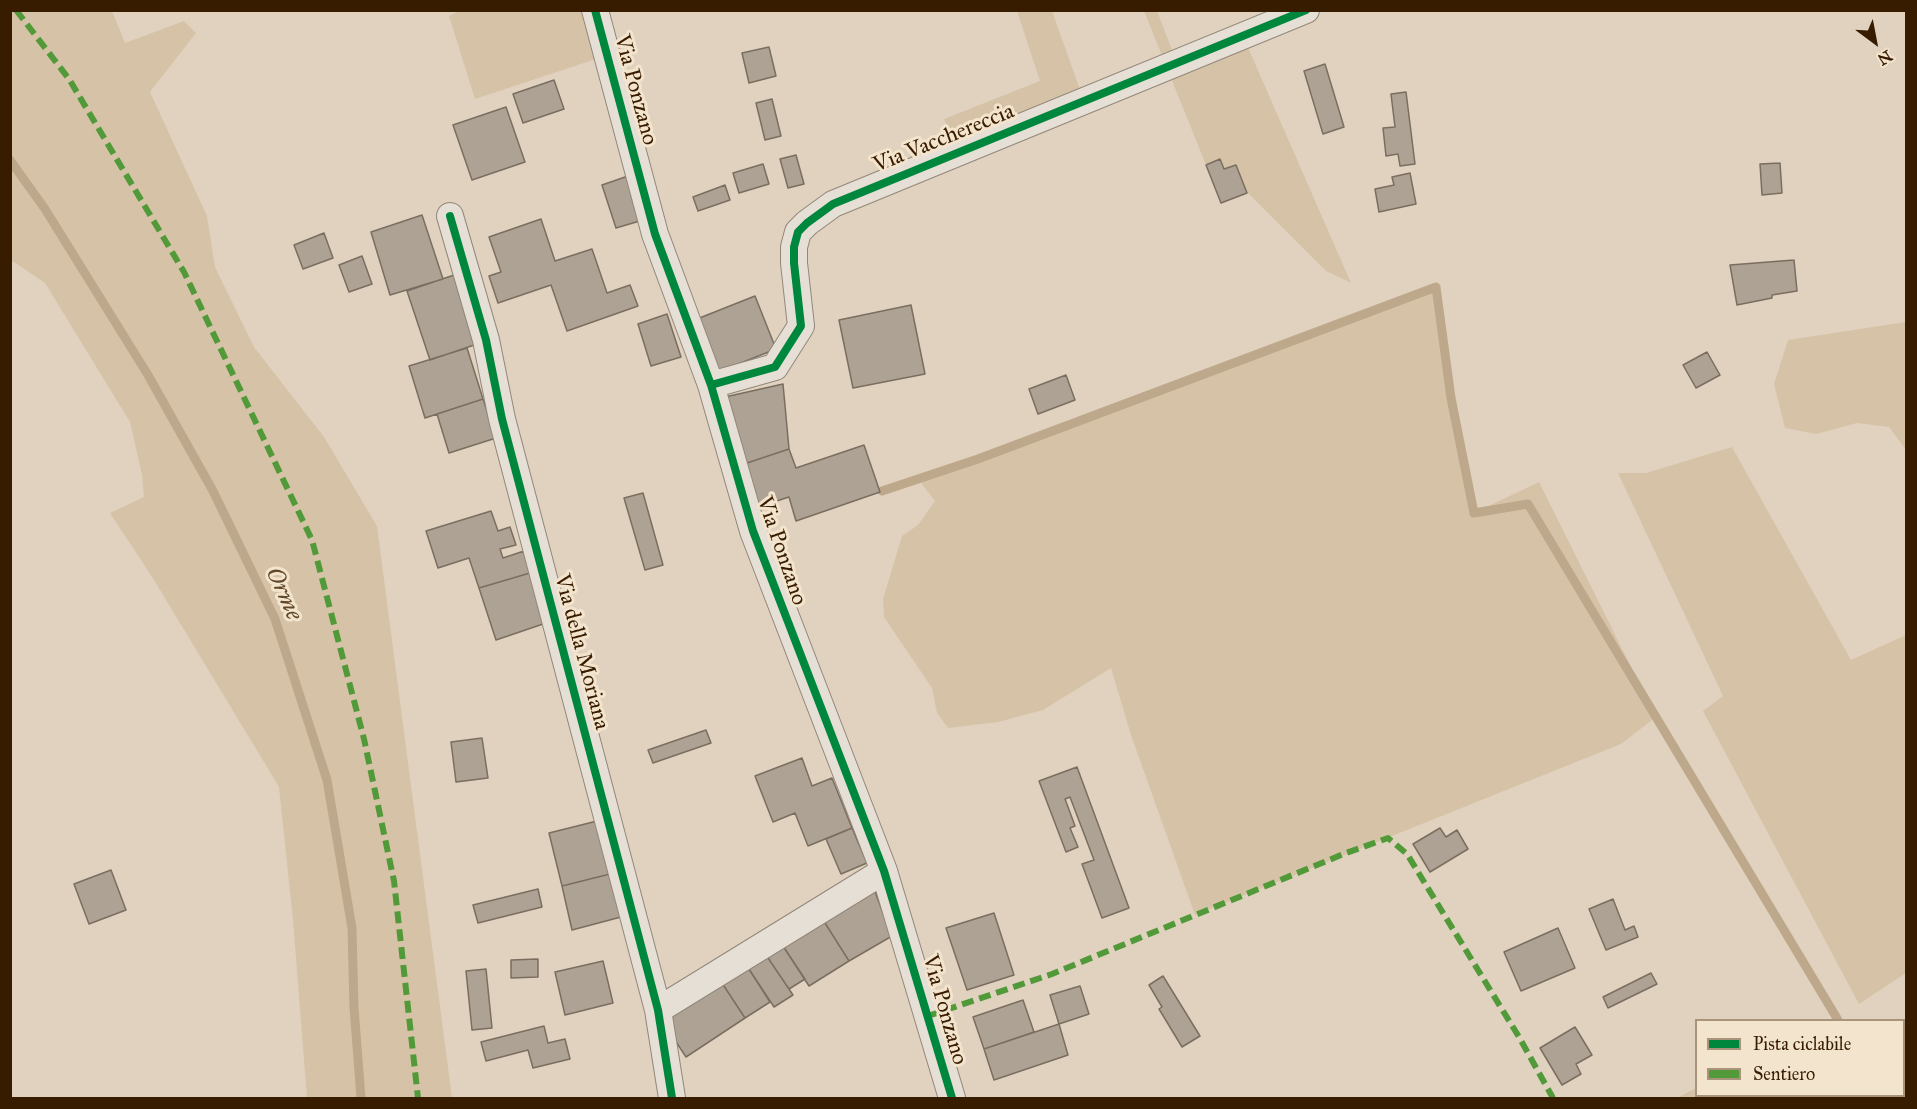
<!DOCTYPE html>
<style>
body{margin:0}
#map{position:relative;width:1917px;height:1109px;overflow:hidden;background:#e0d2bf;font-family:"IM FELL Great Primer",serif}
canvas{display:block}
.frame{position:absolute;inset:0;border:12px solid #381c00;pointer-events:none}
.legend{position:absolute;left:1695px;top:1019px;width:210px;height:78px;box-sizing:border-box;background:#f3e4cd;border:2px solid #a8947b;margin:0;padding:8px 10px;list-style:none;font-size:18px;color:#381c00}
.legend li{display:flex;align-items:center;gap:12px;height:30px}
.legend b{width:30px;border:2px solid #a8947b}
.north{position:absolute;left:1845px;top:12px;width:60px;height:60px;-webkit-text-stroke:4px #f3e4cd;paint-order:stroke;rotate:148deg;font-size:16px;font-weight:700;line-height:24px;text-align:center;color:#381c00}
.north::after{content:'';display:block;margin:auto;width:21px;height:27px;background:#381c00;clip-path:polygon(50% 0,100% 100%,50% 72%,0 100%)}
</style>
<div id="map">
<canvas width="1917" height="1109"></canvas>
<div class="frame"></div>
<ul class="legend">
<li><b style="height:8px;background:#00873e"></b>Pista ciclabile</li>
<li><b style="height:8px;background:#529a39"></b>Sentiero</li>
</ul>
<div class="north">N</div>
</div>
<script>
const g = document.querySelector('canvas').getContext('2d');
g.lineJoin = 'round';
function fill(path, color) { g.fillStyle = color; g.fill(path, 'evenodd'); }
const poly = rows => new Path2D(rows.map(r => 'M' + r).join(''));
function stroke(path, color, width, dash) { g.strokeStyle = color; g.lineWidth = width; g.lineCap = dash ? 'butt' : 'round'; g.setLineDash(dash || []); g.stroke(path); }
function write(font, color, halo, rows, align = 'center') {
  g.font = font + ' "IM FELL Great Primer",serif'; g.lineWidth = 6; g.setLineDash([]); g.textBaseline = 'middle'; g.strokeStyle = halo; g.fillStyle = color; for (const [text, x, y, turn = 0] of rows) {
    g.save(); g.translate(x, y); g.rotate((+turn || 0) * Math.PI / 180); g.textAlign = isNaN(turn) ? turn : align; if (halo) g.strokeText(text, 0, 0); g.fillText(text, 0, 0); g.restore();
  }
}
const green = poly([
 [461,10,595,11,608,55,475,99,449,16],
 [10,11,112,11,125,43,184,21,196,33,150,92,207,216,215,267,254,347,324,437,377,526,452,1098,307,1098,293,920,279,787,154,580,110,513,144,497,142,475,130,422,45,283,11,260],
 [1017,11,1052,11,1084,101,958,152,944,119,1040,81],
 [1144,11,1157,11,1177,63,1243,36,1351,283,1326,271,1224,169,1220,159,1206,165],
 [1436,287,1451,398,1474,513,1539,482,1656,717,1621,744,1195,915,1131,735,1111,668,1043,710,998,722,948,728,937,713,932,688,884,617,883,599,902,536,918,525,935,501,918,479],
 [1906,322,1906,450,1889,427,1857,423,1816,434,1785,428,1774,384,1788,340],
 [1732,447,1851,660,1906,635,1906,973,1859,1004,1703,711,1723,696,1618,473,1646,473],
 [1696,1088,1696,1096,1883,1096,1885,1098,1677,1098]
]);
const stream = poly([
 [10,160,45,209,148,375,213,491,275,619,327,780,352,928,354,1008,361,1098],
 [882,491,978,459,1436,287,1451,398,1474,513,1528,504,1838,1020],
 [1883,1096,1885,1098]
]);
const building = poly([
 [769,47,776,76,749,83,742,53,769,47],
 [1325,64,1344,127,1323,134,1304,71,1325,64],
 [554,80,564,109,523,123,513,94,554,80],
 [1406,92,1415,164,1400,166,1398,154,1386,156,1383,128,1395,127,1391,94,1406,92],
 [772,99,781,136,765,140,756,103,772,99],
 [506,107,525,162,472,180,453,125,506,107],
 [796,155,804,184,788,188,780,159,796,155],
 [1220,159,1224,169,1236,165,1247,193,1221,203,1206,165,1220,159],
 [1780,163,1782,193,1762,195,1760,164,1780,163],
 [763,164,769,184,739,193,733,173,763,164],
 [1410,173,1416,204,1379,212,1375,189,1394,185,1392,177,1410,173],
 [628,176,643,220,616,228,602,185,628,176],
 [725,185,730,200,698,211,693,197,725,185],
 [422,215,443,279,390,295,371,232,422,215],
 [541,219,555,261,592,249,607,293,630,285,638,306,567,331,551,285,498,303,489,276,501,272,489,237,541,219],
 [324,233,333,258,303,269,294,245,324,233],
 [362,256,372,284,349,292,339,265,362,256],
 [1794,260,1797,291,1772,295,1772,298,1737,305,1730,265,1794,260],
 [457,274,480,343,430,360,407,291,457,274],
 [755,296,776,349,718,372,697,319,755,296],
 [911,305,925,374,853,388,839,320,911,305],
 [667,314,681,357,651,366,638,324,667,314],
 [467,348,483,399,425,418,409,366,467,348],
 [1707,352,1720,375,1696,388,1683,365,1707,352],
 [1066,375,1075,400,1038,414,1029,389,1066,375],
 [783,384,789,449,735,467,725,397,783,384],
 [483,399,496,438,449,453,437,414,483,399],
 [864,445,880,492,796,521,789,497,749,510,735,467,789,449,796,468,864,445],
 [643,493,663,565,645,570,624,498,643,493],
 [491,511,498,531,510,527,516,545,500,549,503,558,524,551,530,573,479,588,469,558,438,568,426,531,491,511],
 [530,573,546,623,496,640,479,588,530,573],
 [706,730,711,743,653,763,648,750,706,730],
 [482,738,488,778,456,782,451,742,482,738],
 [802,758,812,786,832,778,852,828,808,846,795,813,773,822,755,776,802,758],
 [1077,767,1129,908,1102,918,1082,864,1094,860,1070,797,1065,799,1075,826,1070,828,1078,847,1066,852,1039,781,1077,767],
 [597,821,610,874,562,886,549,833,597,821],
 [852,828,867,863,841,874,826,839,852,828],
 [1440,828,1446,837,1457,830,1468,849,1430,872,1413,844,1440,828],
 [111,870,126,910,89,924,74,884,111,870],
 [610,874,621,917,572,930,562,886,610,874],
 [870,879,892,936,849,961,820,915,870,879],
 [538,889,542,907,478,923,473,905,538,889],
 [1613,899,1625,930,1634,926,1638,937,1606,950,1589,909,1613,899],
 [994,913,1014,975,967,990,946,928,994,913],
 [820,915,849,961,809,986,779,940,820,915],
 [1558,928,1575,968,1521,991,1504,952,1558,928],
 [779,940,805,979,789,989,764,952,779,940],
 [764,952,793,995,774,1007,745,963,764,952],
 [538,959,538,977,511,978,511,960,538,959],
 [603,961,613,1003,565,1015,555,972,603,961],
 [745,963,770,1002,745,1018,720,980,745,963],
 [486,969,492,1028,472,1030,466,971,486,969],
 [1651,973,1657,984,1608,1008,1603,997,1651,973],
 [1163,976,1200,1036,1182,1047,1159,1009,1162,1007,1149,985,1163,976],
 [720,980,745,1018,686,1057,661,1019,720,980],
 [1080,986,1089,1014,1059,1024,1050,995,1080,986],
 [1023,1000,1034,1032,984,1049,973,1017,1023,1000],
 [1059,1024,1068,1055,994,1080,984,1049,1059,1024],
 [544,1026,548,1043,565,1039,570,1059,533,1068,528,1050,486,1061,481,1042,544,1026],
 [1575,1027,1592,1055,1576,1064,1581,1074,1562,1085,1540,1048,1575,1027]
]);
const minor = poly([
 [595,10,655,234,711,385,753,531,884,871,952,1098],
 [450,216,486,340,502,419,658,1010,672,1098],
 [711,385,775,367,801,326,794,263,794,247,798,232,807,223,833,204,1306,10],
 [658,1010,884,871]
]);
const quiet = poly([
 [16,10,69,79,184,272,312,540,364,739,394,881,418,1098],
 [928,1016,1052,974,1346,853,1388,838,1407,854,1519,1037,1553,1098]
]);
const cycleway = poly([
 [595,10,655,234,711,385,753,531,884,871,952,1098],
 [450,216,486,340,502,419,658,1010,672,1098],
 [711,385,775,367,801,326,794,263,794,247,798,232,807,223,833,204,1306,10]
]);
const streetNames = [
 ["Via Ponzano",635,90,75],
 ["Via Vacchereccia",944,139,-22],
 ["Via Ponzano",781,551,71],
 ["Via della Moriana",581,652,75],
 ["Via Ponzano",944,1010,74]
];
const waterNames = [
 ["Orme",283,594,66]
];
fill(green, '#d6c3a7');
stroke(stream, '#bea88b', 9);
fill(building, '#ada294');
stroke(building, '#7a6e60', 1.5);
stroke(minor, '#928779', 28);
stroke(minor, '#e6dfd5', 26);
stroke(quiet, '#529a39', 6, [12, 6]);
stroke(cycleway, '#00873e', 8);
write('22px', '#381c00', '#f3e4cd', streetNames);
write('italic 24px', '#624729', '#f3e4cd', waterNames);
</script>
